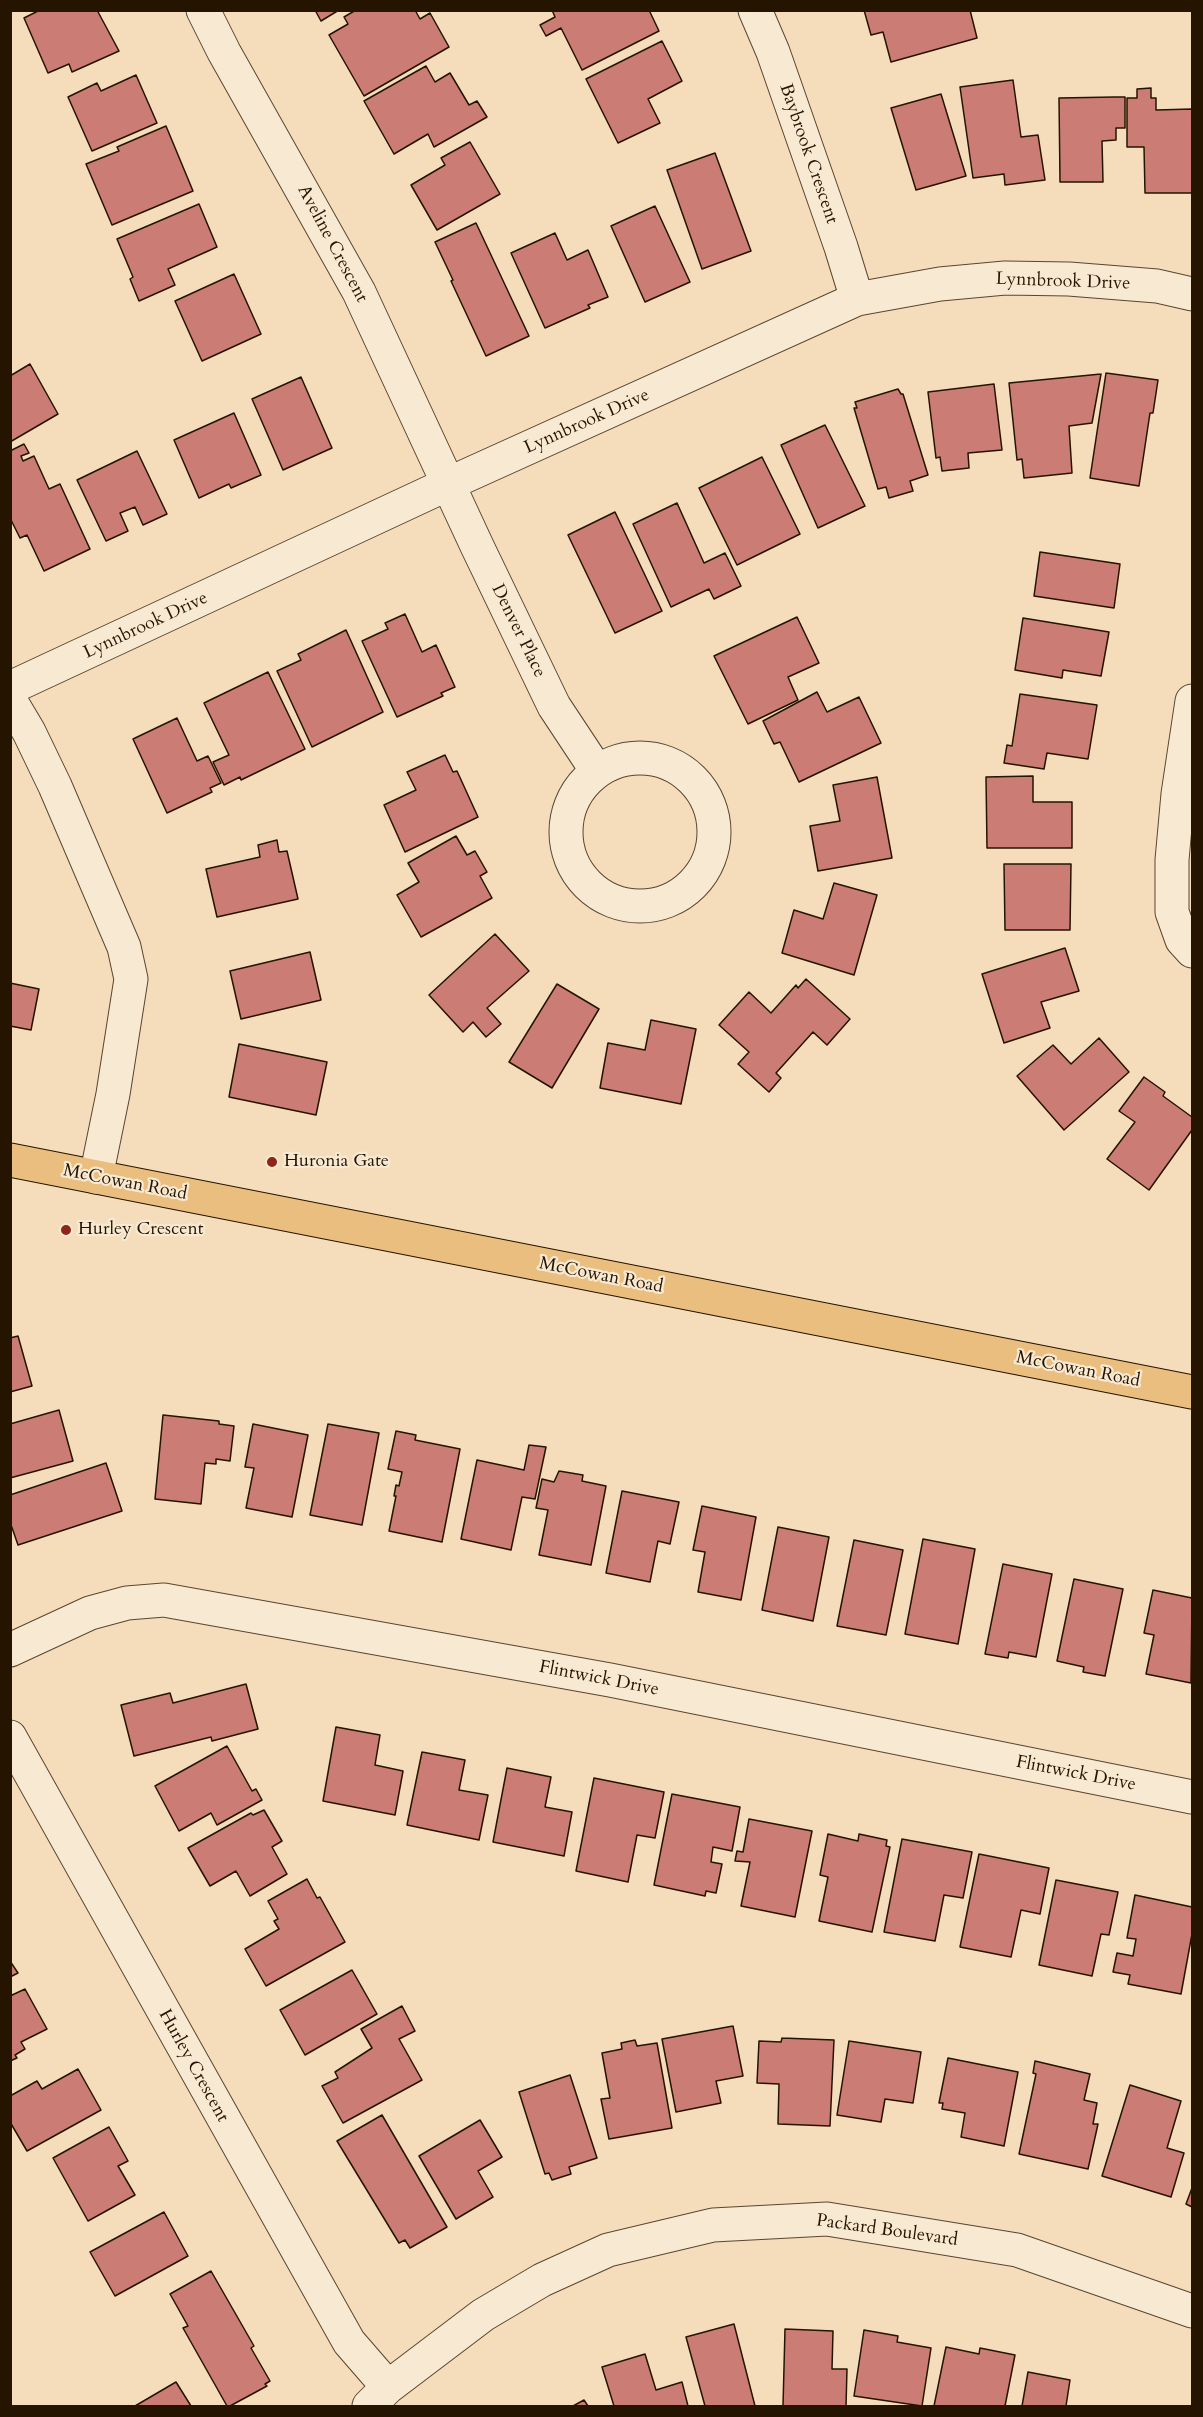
<!DOCTYPE html>
<style>
body{margin:0}
#map{position:relative;width:1203px;height:2417px;overflow:hidden;background:#f5ddbb;font-family:Cardo,serif}
canvas{display:block}
.frame{position:absolute;inset:0;border:12px solid #251400;pointer-events:none}
</style>
<div id="map">
<canvas width="1203" height="2417"></canvas>
<div class="frame"></div>
</div>
<script>
const g = document.querySelector('canvas').getContext('2d');
g.lineJoin = 'round';
function fill(path, color) { g.fillStyle = color; g.fill(path, 'evenodd'); }
const poly = rows => new Path2D(rows.map(r => 'M' + r).join(''));
function stroke(path, color, width, dash) { g.strokeStyle = color; g.lineWidth = width; g.lineCap = dash ? 'butt' : 'round'; g.setLineDash(dash || []); g.stroke(path); }
function write(font, color, halo, rows, align = 'center') {
  g.font = font + ' Cardo,serif'; g.lineWidth = 4.5; g.setLineDash([]); g.textBaseline = 'middle'; g.strokeStyle = halo; g.fillStyle = color; for (const [text, x, y, turn = 0] of rows) {
    g.save(); g.translate(x, y); g.rotate((+turn || 0) * Math.PI / 180); g.textAlign = isNaN(turn) ? turn : align; if (halo) g.strokeText(text, 0, 0); g.fillText(text, 0, 0); g.restore();
  }
}
const building = poly([
 [40,10,97,10,119,51,72,72,69,64,48,73,24,18,40,10],
 [315,10,339,10,321,21,315,10],
 [356,10,415,10,420,19,430,13,449,47,364,96,329,35,348,24,344,17,356,10],
 [552,10,649,10,659,31,582,70,561,28,546,36,540,25,555,17,552,10],
 [864,10,970,10,977,38,891,62,883,32,871,35,864,10],
 [662,41,682,81,648,99,660,123,618,143,586,79,662,41],
 [426,66,435,82,450,73,469,105,477,101,487,117,434,147,428,134,394,154,364,101,426,66],
 [136,75,157,123,92,151,68,97,97,83,101,91,136,75],
 [1013,80,1021,137,1038,135,1045,180,1005,185,1004,174,973,178,960,87,1013,80],
 [1151,88,1151,98,1156,98,1156,110,1192,109,1192,193,1145,193,1144,147,1127,147,1127,98,1137,98,1137,89,1151,88],
 [941,94,966,176,916,190,891,108,941,94],
 [1115,97,1125,97,1125,128,1116,128,1116,140,1102,141,1103,182,1060,182,1059,98,1115,97],
 [166,126,193,191,112,225,86,164,119,151,117,147,166,126],
 [470,142,500,194,437,230,411,185,445,165,441,158,470,142],
 [715,153,751,251,702,269,667,170,715,153],
 [199,204,217,247,168,269,175,285,139,301,130,279,133,277,117,239,199,204],
 [655,206,690,282,645,302,611,226,655,206],
 [476,223,529,336,486,356,451,281,453,280,435,242,476,223],
 [555,233,567,260,588,250,608,297,588,305,590,308,545,328,511,253,555,233],
 [234,274,261,334,202,361,175,301,234,274],
 [30,364,58,414,10,442,10,376,30,364],
 [1106,373,1158,380,1153,413,1150,413,1139,486,1090,478,1106,373],
 [1101,374,1092,423,1069,426,1072,473,1024,478,1022,459,1017,460,1009,383,1101,374],
 [301,377,332,448,283,470,252,399,301,377],
 [994,384,1002,450,968,453,969,468,942,471,940,457,936,458,928,392,994,384],
 [898,389,901,394,903,394,928,475,910,481,913,491,889,498,886,487,878,489,854,408,857,408,855,402,898,389],
 [234,413,261,475,231,488,229,484,199,498,174,440,234,413],
 [825,425,865,506,818,528,781,445,825,425],
 [24,444,29,453,21,456,23,461,34,456,49,489,60,484,90,549,44,571,27,535,20,538,10,518,10,451,24,444],
 [137,451,167,514,143,525,135,507,120,513,128,531,106,541,77,480,137,451],
 [762,457,800,534,737,565,699,488,762,457],
 [677,503,704,563,725,553,741,586,714,599,709,589,671,607,633,524,677,503],
 [615,512,662,611,615,633,568,535,615,512],
 [1040,552,1120,564,1114,608,1034,596,1040,552],
 [405,614,422,652,436,645,455,687,441,693,443,696,397,717,362,641,388,629,385,623,405,614],
 [797,617,819,663,788,677,798,700,748,724,714,656,797,617],
 [1023,618,1109,632,1101,676,1063,670,1062,678,1015,670,1023,618],
 [346,630,383,712,312,747,277,671,301,660,298,654,346,630],
 [268,672,305,749,241,780,240,777,224,785,213,762,229,755,204,703,268,672],
 [817,692,827,712,859,697,881,743,799,782,780,742,774,744,763,721,817,692],
 [1020,694,1097,705,1088,759,1047,753,1044,769,1004,763,1007,745,1012,746,1020,694],
 [177,718,197,761,208,756,221,783,210,788,212,792,167,813,133,739,177,718],
 [445,755,453,772,457,771,478,817,405,852,384,805,416,790,407,772,445,755],
 [1033,776,1033,802,1072,802,1072,848,987,848,986,777,1033,776],
 [877,777,892,858,818,871,810,826,840,821,833,785,877,777],
 [456,836,467,855,475,851,487,872,480,876,492,898,421,937,397,895,419,882,408,863,456,836],
 [277,840,279,852,287,851,298,899,217,917,206,869,260,857,258,845,277,840],
 [1004,864,1071,864,1070,930,1005,930,1004,864],
 [834,883,877,895,854,975,782,953,794,910,823,919,834,883],
 [495,934,529,971,487,1008,501,1024,486,1037,473,1022,463,1032,429,995,495,934],
 [1065,948,1079,991,1041,1002,1050,1028,1004,1043,982,974,1065,948],
 [310,952,321,1000,241,1019,230,971,310,952],
 [806,979,850,1019,827,1045,813,1032,776,1073,781,1078,769,1092,738,1064,749,1052,719,1025,749,992,771,1013,796,985,798,988,806,979],
 [10,983,39,989,31,1030,10,1026,10,983],
 [557,984,599,1009,552,1088,509,1062,557,984],
 [651,1020,696,1029,681,1104,600,1088,608,1043,645,1050,651,1020],
 [1099,1038,1129,1072,1064,1130,1017,1076,1053,1045,1071,1064,1099,1038],
 [239,1044,327,1062,316,1115,229,1097,239,1044],
 [1144,1077,1165,1092,1163,1096,1192,1117,1192,1130,1149,1190,1107,1159,1135,1122,1119,1111,1144,1077],
 [18,1336,32,1386,10,1392,10,1338,18,1336],
 [59,1410,73,1461,10,1478,10,1424,59,1410],
 [163,1415,219,1421,219,1424,234,1426,230,1461,216,1459,216,1464,205,1463,201,1504,155,1499,163,1415],
 [253,1424,308,1435,292,1517,246,1508,254,1468,245,1467,253,1424],
 [328,1424,379,1433,362,1525,310,1515,328,1424],
 [396,1431,416,1435,415,1440,460,1449,442,1542,389,1531,396,1496,394,1496,396,1485,399,1486,402,1472,388,1469,396,1431],
 [529,1445,546,1447,535,1499,522,1497,511,1550,461,1539,477,1460,524,1470,529,1445],
 [106,1463,122,1511,18,1545,10,1522,10,1495,106,1463],
 [559,1471,583,1475,582,1481,606,1486,591,1565,539,1555,548,1510,536,1508,542,1479,554,1482,559,1471],
 [622,1491,679,1502,670,1544,658,1541,650,1582,606,1573,622,1491],
 [702,1506,756,1517,741,1600,698,1592,705,1552,693,1550,702,1506],
 [778,1527,829,1537,813,1621,762,1610,778,1527],
 [923,1539,975,1549,958,1644,905,1634,923,1539],
 [854,1540,903,1550,886,1635,837,1626,854,1540],
 [1003,1564,1052,1574,1036,1657,1009,1652,1008,1658,985,1654,1003,1564],
 [1074,1579,1123,1589,1105,1676,1083,1672,1084,1667,1057,1661,1074,1579],
 [1153,1590,1192,1598,1191,1683,1146,1674,1154,1635,1144,1633,1153,1590],
 [246,1684,258,1729,212,1741,211,1737,134,1756,121,1705,170,1693,173,1703,246,1684],
 [336,1727,380,1735,375,1765,403,1771,395,1815,323,1801,336,1727],
 [227,1746,252,1791,256,1789,262,1800,217,1825,211,1813,179,1831,155,1786,227,1746],
 [422,1752,465,1760,459,1790,488,1795,479,1840,407,1825,422,1752],
 [507,1768,551,1777,545,1807,572,1812,564,1856,493,1842,507,1768],
 [594,1778,664,1792,655,1838,637,1835,628,1882,576,1871,594,1778],
 [672,1794,740,1807,732,1851,713,1847,711,1862,722,1864,716,1893,706,1891,705,1896,654,1885,672,1794],
 [264,1810,282,1841,272,1847,287,1874,250,1896,236,1871,210,1886,188,1848,251,1813,253,1815,264,1810],
 [749,1819,812,1831,795,1917,741,1906,750,1862,735,1861,737,1851,743,1852,749,1819],
 [828,1834,858,1841,859,1834,887,1840,886,1846,890,1847,872,1932,819,1921,828,1877,820,1875,828,1834],
 [902,1839,972,1852,963,1898,944,1895,935,1941,884,1932,902,1839],
 [979,1854,1049,1868,1040,1914,1021,1910,1011,1957,960,1947,979,1854],
 [307,1879,317,1898,320,1897,345,1942,266,1986,245,1949,279,1929,274,1921,278,1919,268,1901,307,1879],
 [1056,1880,1118,1892,1109,1935,1101,1934,1092,1976,1039,1965,1056,1880],
 [1135,1895,1192,1907,1192,1934,1181,1994,1128,1984,1130,1975,1113,1972,1117,1953,1133,1956,1136,1939,1127,1938,1135,1895],
 [10,1961,18,1973,10,1977,10,1961],
 [352,1970,377,2014,305,2055,280,2010,352,1970],
 [25,1989,47,2029,21,2042,25,2049,15,2055,17,2058,10,2061,10,1996,25,1989],
 [402,2006,415,2031,399,2039,422,2080,343,2123,322,2086,338,2078,335,2072,372,2048,361,2029,402,2006],
 [733,2026,743,2076,716,2081,721,2103,676,2112,662,2039,733,2026],
 [782,2038,834,2040,830,2126,778,2124,779,2084,757,2083,759,2041,781,2042,782,2038],
 [635,2040,637,2046,657,2043,672,2128,609,2139,601,2099,610,2098,602,2053,622,2049,621,2043,635,2040],
 [849,2041,921,2052,913,2103,885,2099,881,2122,837,2115,849,2041],
 [948,2058,1018,2072,1004,2146,961,2137,965,2113,942,2109,943,2103,939,2103,948,2058],
 [1035,2061,1090,2074,1084,2100,1097,2103,1093,2124,1098,2124,1088,2169,1019,2154,1036,2074,1033,2073,1035,2061],
 [78,2069,101,2110,27,2151,10,2122,10,2096,37,2081,42,2089,78,2069],
 [570,2075,597,2158,569,2167,571,2174,552,2180,549,2173,545,2174,519,2092,570,2075],
 [1130,2085,1181,2101,1167,2148,1184,2153,1171,2197,1102,2176,1130,2085],
 [382,2115,447,2227,410,2248,405,2240,399,2243,337,2141,382,2115],
 [480,2120,502,2157,478,2171,493,2197,456,2219,419,2156,480,2120],
 [109,2127,128,2161,118,2166,135,2195,88,2221,53,2158,109,2127],
 [1192,2188,1192,2207,1186,2204,1192,2188],
 [164,2212,188,2256,115,2296,90,2252,164,2212],
 [211,2271,254,2346,251,2348,270,2381,265,2384,267,2386,230,2406,227,2406,183,2328,188,2326,170,2294,211,2271],
 [734,2324,755,2406,705,2406,686,2337,734,2324],
 [785,2329,833,2331,832,2369,847,2369,846,2406,783,2406,785,2329],
 [864,2330,898,2336,897,2342,931,2348,922,2406,854,2396,864,2330],
 [946,2347,979,2354,980,2348,1015,2355,1005,2406,934,2406,946,2347],
 [645,2354,656,2390,682,2382,688,2406,614,2406,602,2367,645,2354],
 [1028,2372,1070,2380,1066,2406,1022,2406,1028,2372],
 [176,2382,191,2406,135,2406,176,2382],
 [584,2400,588,2406,573,2406,584,2400]
]);
const minor = poly([
 [203,10,224,52,359,292,477,546,554,706,597,771],
 [755,10,773,52,841,247,857,299],
 [10,688,448,484,857,299,940,284,1005,278,1069,279,1157,286,1192,294],
 [10,700,29,732,55,786,124,947,131,979,113,1094,96,1177],
 [1192,701,1178,794,1172,860,1172,912,1182,940,1192,951],
 '566 832a74 74 0 1 1 148 0a74 74 0 1 1-148 0Z',
 [10,1650,90,1613,127,1603,164,1600,610,1680,1192,1797],
 [10,1737,349,2342,388,2387],
 [369,2406,388,2387,483,2315,542,2280,608,2250,713,2225,827,2219,1017,2250,1192,2311]
]);
const major = poly([
 [10,1160,1192,1392]
]);
const markers = [
 [272,1162,6,"#8f2418"],
 [66,1230,6,"#8f2418"]
];
const streetNames = [
 ["Baybrook Crescent",808,154,71],
 ["Aveline Crescent",332,244,62],
 ["Lynnbrook Drive",1063,282,2],
 ["Lynnbrook Drive",587,422,-24],
 ["Lynnbrook Drive",146,626,-25],
 ["Denver Place",518,631,64],
 ["McCowan Road",125,1183,11],
 ["McCowan Road",601,1276,11],
 ["McCowan Road",1078,1370,11],
 ["Flintwick Drive",599,1679,11],
 ["Flintwick Drive",1076,1774,11],
 ["Hurley Crescent",193,2066,61],
 ["Packard Boulevard",887,2231,8]
];
const poiNames = [
 ["Huronia Gate",284,1162],
 ["Hurley Crescent",78,1230]
];
fill(building, '#cb7c75');
stroke(building, '#251400', 1.5);
stroke(minor, '#59462f', 35);
stroke(major, '#251400', 35);
stroke(minor, '#f8e9d3', 33);
stroke(major, '#eabe7e', 33);
for (const [x, y, r, color] of markers) { const dot = new Path2D(); dot.arc(x, y, r, 0, 2 * Math.PI); g.fillStyle = color; g.fill(dot); stroke(dot, '#f8e9d3', 2); }
write('18px', '#251400', '#f8e9d3', streetNames);
write('18px', '#251400', '#f8e9d3', poiNames, 'left');
</script>
